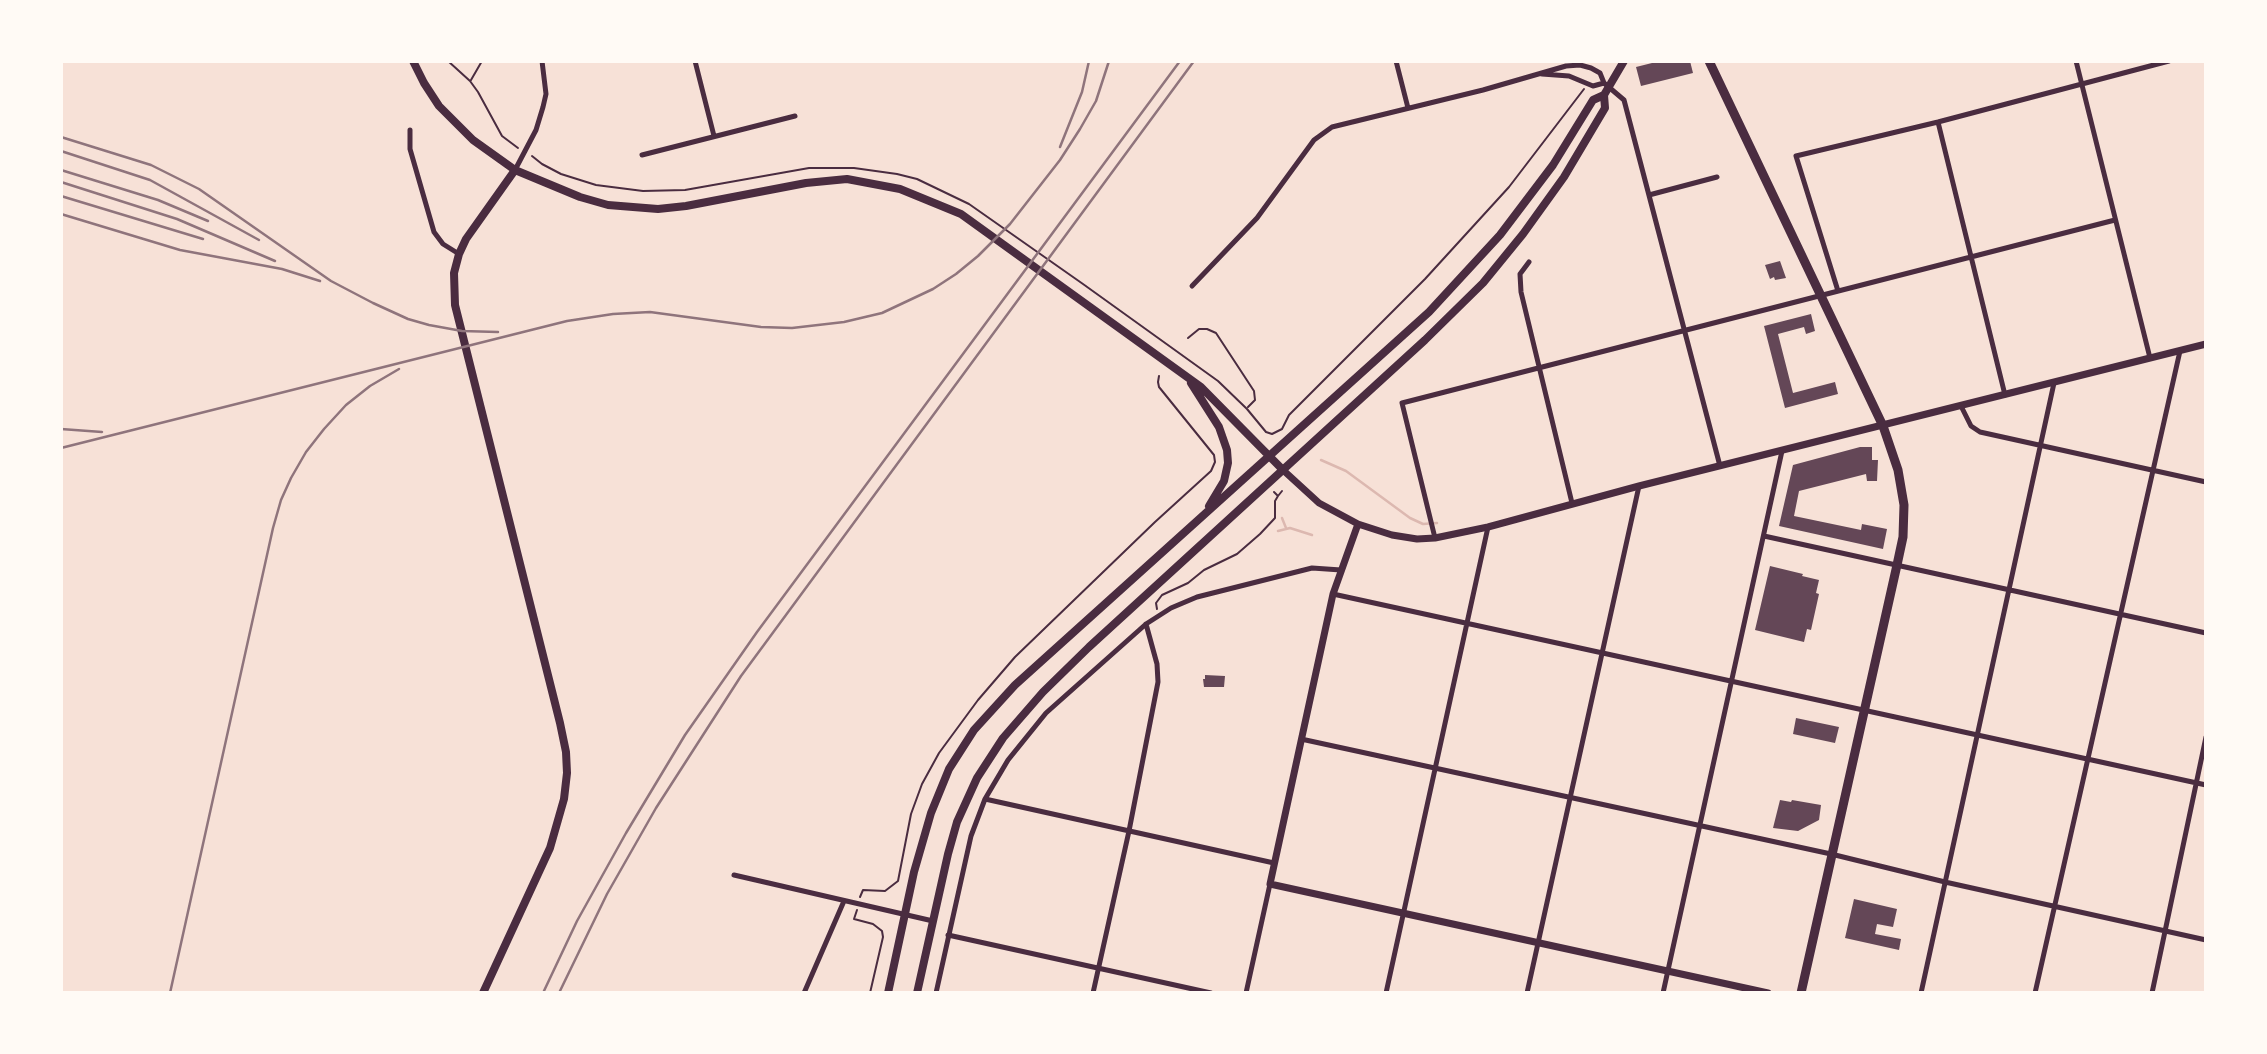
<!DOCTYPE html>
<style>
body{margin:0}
#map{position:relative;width:2267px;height:1054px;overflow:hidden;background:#f7e1d7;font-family:Spectral,serif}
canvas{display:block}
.frame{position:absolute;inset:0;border:63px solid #fffaf5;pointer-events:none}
</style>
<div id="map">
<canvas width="2267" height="1054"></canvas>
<div class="frame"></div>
</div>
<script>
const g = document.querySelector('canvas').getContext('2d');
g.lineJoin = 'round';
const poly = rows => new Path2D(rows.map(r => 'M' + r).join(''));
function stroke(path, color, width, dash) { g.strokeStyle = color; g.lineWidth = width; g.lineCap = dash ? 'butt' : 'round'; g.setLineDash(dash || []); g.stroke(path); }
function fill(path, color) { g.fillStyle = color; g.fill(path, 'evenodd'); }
const stream = poly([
 [1321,460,1346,471,1410,518,1423,524,1437,523],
 [1282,518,1286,528],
 [1278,531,1290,528,1312,535]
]);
const building = poly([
 [1660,61,1690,61,1693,73,1641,86,1636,67],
 [1780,261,1786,278,1775,280,1774,277,1770,279,1765,265],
 [1811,314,1815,331,1806,334,1804,327,1778,334,1793,393,1835,382,1838,394,1785,408,1764,326],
 [1860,447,1872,447,1872,460,1878,460,1877,481,1867,481,1866,474,1799,491,1794,516,1861,530,1862,524,1887,529,1883,549,1779,526,1793,465],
 [1770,566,1803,574,1802,576,1819,580,1816,593,1819,594,1811,630,1807,629,1804,642,1755,630],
 [1205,675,1225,676,1224,687,1204,687,1203,679,1205,679],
 [1796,718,1839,727,1835,743,1793,734],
 [1780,800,1791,802,1792,800,1821,805,1819,820,1798,831,1773,828],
 [1854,899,1897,909,1893,927,1877,924,1875,934,1901,939,1899,950,1845,938]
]);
const path = poly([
 [448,61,470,81,478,92,502,136,518,148],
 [471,80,482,61],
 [532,156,542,164,561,174,596,185,643,191,685,190,809,168,854,168,897,174,917,179,969,204,1083,284,1218,381,1247,409,1266,432,1272,434,1282,429,1289,415,1425,279,1509,187,1584,89],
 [1188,338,1199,329,1207,329,1216,333,1254,391,1255,400,1248,407],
 [1274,492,1278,496,1282,491],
 [1157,609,1156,603,1162,595,1188,583,1204,570,1237,554,1260,534,1275,518,1275,501,1278,496],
 [860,897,863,890,885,891,898,881,911,814,922,784,939,753,978,700,1015,657,1155,522,1211,471,1215,462,1214,455,1159,387,1158,382,1159,376],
 [857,910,854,919,873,924,882,931,883,937,870,993]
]);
const minor = poly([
 [695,61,714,136],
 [1396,61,1408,108],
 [2076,61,2150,358],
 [1542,74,1569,76,1593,86,1604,83,1624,100,1720,466],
 [1938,122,2005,395],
 [410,130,410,149,434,232,443,244,459,254],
 [642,155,795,116],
 [515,170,536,130,543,107,546,94,542,61],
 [1649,195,1717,177],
 [1529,262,1520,274,1521,292,1572,503],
 [1192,286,1257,218,1314,140,1332,127,1483,90,1566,66,1580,65,1591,68,1600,73,1604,83],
 [1838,291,1796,156,1938,122,2169,61],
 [1961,406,1971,426,1980,432,2206,482],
 [1764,536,2206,633],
 [1435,538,1402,403,2115,220],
 [1333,594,2206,785],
 [1301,739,1831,854,1945,882,2206,940],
 [985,799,1274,863],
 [734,875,933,921],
 [948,935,1211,993],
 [804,993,844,901],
 [936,993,971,836,985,799,1008,760,1046,713,1146,624,1171,608,1197,597,1312,568,1341,570],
 [1093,993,1129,831,1158,682,1157,664,1146,624],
 [1246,993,1270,884],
 [1386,993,1488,527],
 [1527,993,1639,486],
 [1663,993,1782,451],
 [1921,993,2054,383],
 [2035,993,2180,351],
 [2152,993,2206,737]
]);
const tertiary = poly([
 [1283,470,1319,503,1358,524,1392,535,1417,539,1435,538,1488,527,1639,486,2206,344],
 [1358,524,1333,594,1270,884,1768,993]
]);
const secondary = poly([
 [413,61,424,83,439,106,473,140,515,170,580,197,608,205,658,209,686,206,806,183,847,179,900,189,961,214,1201,387,1283,470],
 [1191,383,1219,427,1227,450,1228,463,1224,481,1209,506],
 [483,993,550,848,564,799,567,773,566,752,560,723,455,305,454,273,459,254,466,239,515,170],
 [888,993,914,872,931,813,949,769,974,730,1015,685,1429,312,1500,235,1553,165,1593,100,1604,95],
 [917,993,948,854,957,822,977,778,1003,738,1043,692,1089,647,1425,340,1483,283,1523,234,1564,177,1605,108,1604,95,1624,61]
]);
const primary = poly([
 [1709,61,1883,426,1898,470,1904,505,1903,537,1897,565,1801,993]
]);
const rail = poly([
 [61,137,151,165,199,189,331,281,373,303,408,319,429,325,462,331,498,332],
 [1060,147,1082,92,1089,61],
 [61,151,150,180,259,240],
 [61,170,158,200,208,221],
 [61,182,177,219,275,261],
 [61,196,203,239],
 [61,214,180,250,282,269,320,281],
 [61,429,102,432],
 [61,448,567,321,613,314,650,312,761,327,792,328,844,322,882,313,933,289,956,274,978,256,1010,224,1060,160,1080,129,1096,101,1109,61],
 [170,993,273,528,281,500,291,478,306,452,324,429,346,405,370,386,399,369],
 [543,993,577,921,626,833,685,735,757,632,1180,61],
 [559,993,607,894,656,808,741,676,1194,61]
]);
stroke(stream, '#dcb8b0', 2.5);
fill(building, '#644757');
stroke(path, '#4a2c40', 2);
stroke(minor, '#4a2c40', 5);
stroke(tertiary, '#4a2c40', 7);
stroke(secondary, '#4a2c40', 8);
stroke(primary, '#4a2c40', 9);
stroke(rail, '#8f747c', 2.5);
</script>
